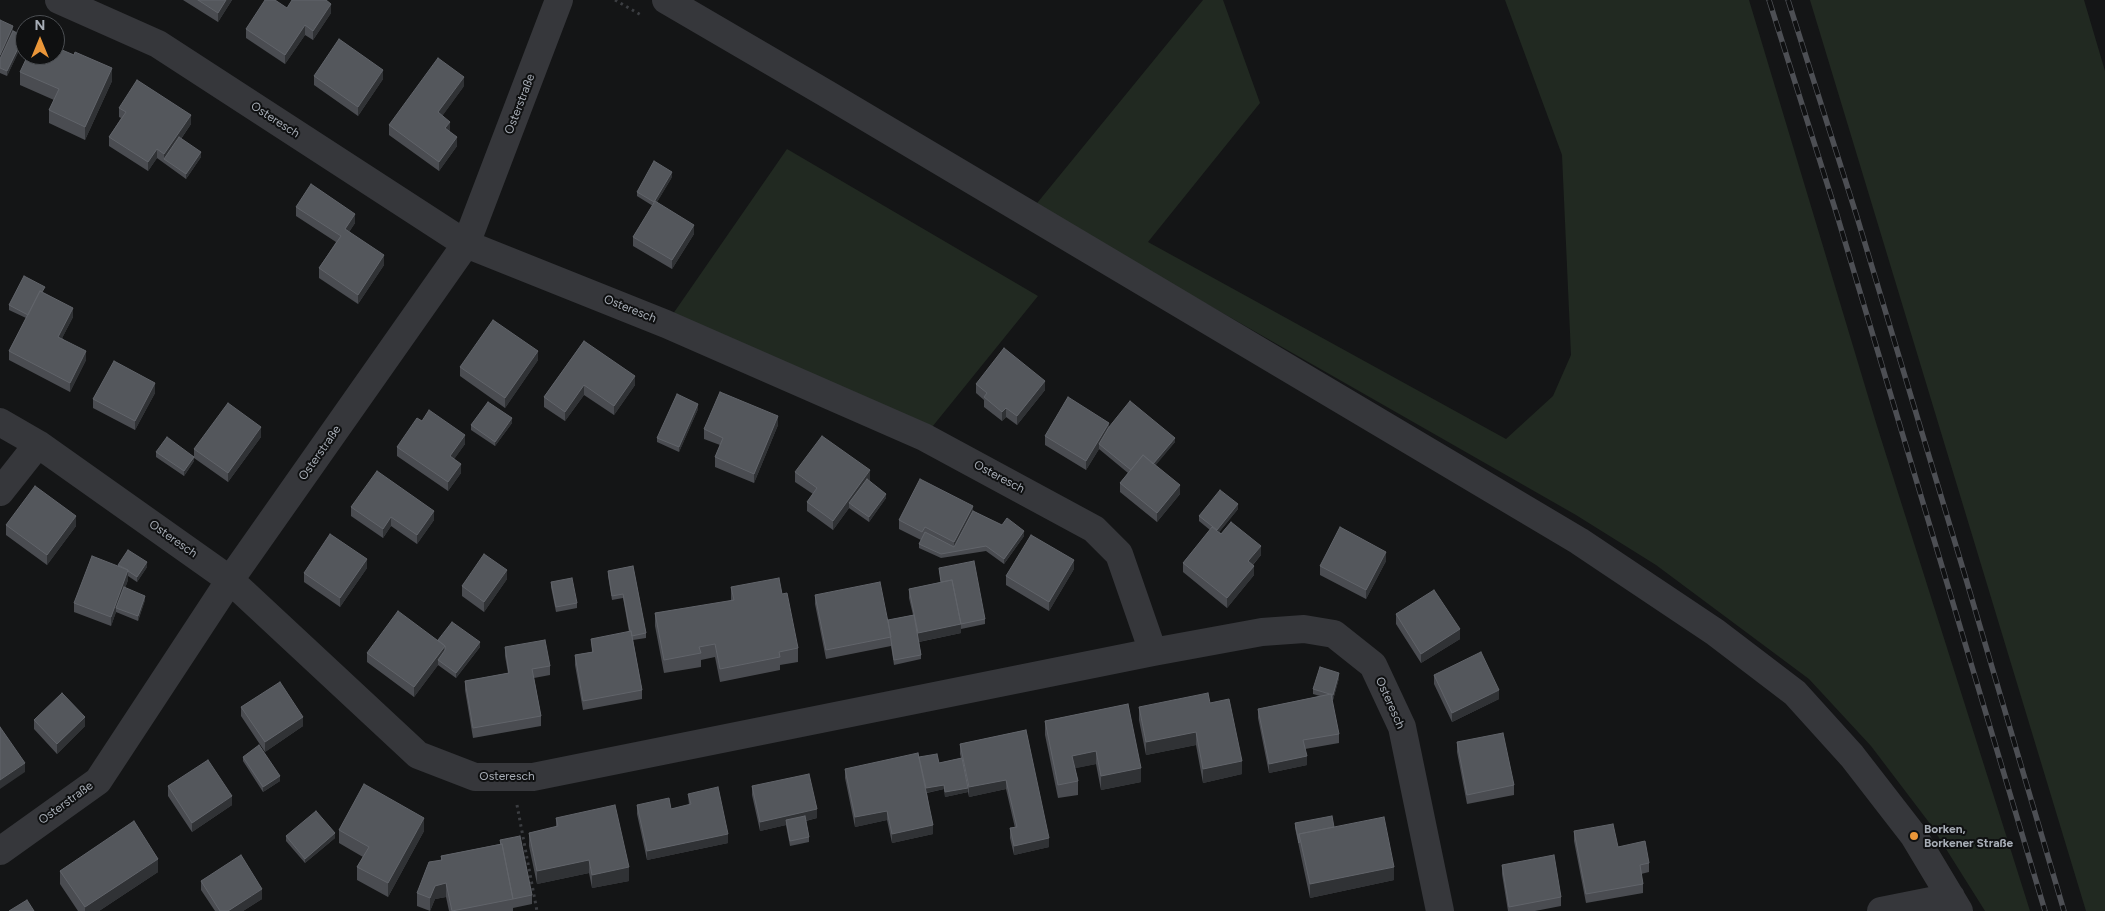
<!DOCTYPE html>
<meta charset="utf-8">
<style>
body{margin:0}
#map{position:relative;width:2105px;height:911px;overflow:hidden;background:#141516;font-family:Figtree,sans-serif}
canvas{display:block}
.north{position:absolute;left:15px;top:15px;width:50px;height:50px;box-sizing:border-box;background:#0f1011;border:1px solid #4c4f53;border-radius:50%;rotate:0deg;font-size:14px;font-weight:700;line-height:20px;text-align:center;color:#a7adb6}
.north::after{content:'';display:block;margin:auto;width:18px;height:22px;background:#ea9639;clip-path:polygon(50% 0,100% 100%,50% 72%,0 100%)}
</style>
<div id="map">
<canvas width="2105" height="911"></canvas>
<div class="north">N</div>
</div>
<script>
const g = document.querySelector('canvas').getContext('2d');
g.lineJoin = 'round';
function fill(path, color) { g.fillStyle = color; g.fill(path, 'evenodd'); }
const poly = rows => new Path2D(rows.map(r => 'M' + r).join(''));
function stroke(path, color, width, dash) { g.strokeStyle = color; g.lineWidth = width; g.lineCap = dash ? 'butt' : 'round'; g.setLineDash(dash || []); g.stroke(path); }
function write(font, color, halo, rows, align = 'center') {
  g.font = font + ' Figtree,sans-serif'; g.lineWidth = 4; g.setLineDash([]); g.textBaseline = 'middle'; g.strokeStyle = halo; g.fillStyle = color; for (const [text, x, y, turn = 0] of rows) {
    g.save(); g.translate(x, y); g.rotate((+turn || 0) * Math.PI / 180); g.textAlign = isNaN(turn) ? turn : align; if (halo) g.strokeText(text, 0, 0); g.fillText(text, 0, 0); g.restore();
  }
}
const green = poly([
 [1203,0,1223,0,1260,103,1148,242,1506,439,1553,396,1571,355,1562,155,1505,0,1749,0,1877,426,2030,911,1985,911,1931,825,1871,746,1809,679,1656,565,1576,515,1198,299,1029,213],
 [1810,0,2084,0,2105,71,2105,911,2086,911],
 [787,149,1038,296,924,437,666,324]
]);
const path = poly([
 [615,0,641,15],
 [517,805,537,911]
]);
const minor = poly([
 [59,0,158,44,466,244,666,324,924,437,1094,529,1119,554,1153,652],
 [666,0,827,94,1579,541,1715,632,1795,693,1852,756,1914,836,1959,911],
 [0,422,38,444,230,580,418,755,475,777,533,777,1153,652,1262,632,1304,629,1334,634,1373,665,1402,727,1440,911],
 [0,492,38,444],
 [0,851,98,781,230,580,466,244,559,0],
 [1881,911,1951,897]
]);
const rail = poly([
 [1769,0,1837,215,2045,911],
 [1788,0,1857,217,1966,579,2064,911]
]);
const wall = poly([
 [183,0,232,0,218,22],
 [287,8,331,13,313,40,305,35,285,64,246,38,246,29],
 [0,20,24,40,7,76,0,73],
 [20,72,112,81,85,140,49,123,49,110,54,100,20,85],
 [314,76,383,79,358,116,314,85],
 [464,86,442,116,457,146,439,171,389,135,389,125],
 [119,108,191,124,181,139,201,157,186,179,157,158,148,171,109,146,109,137,121,118,119,117],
 [672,177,657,202,694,234,672,269,633,246,633,237,653,206,637,196,637,192],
 [296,207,355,223,349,232,384,265,358,304,319,278,319,268,336,242,296,216],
 [44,293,73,317,62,338,86,360,70,392,9,360,9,351,26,318,9,310,9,305],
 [584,341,635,385,614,415,584,395,565,421,544,407,544,397],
 [538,360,505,408,460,376,460,367],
 [976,384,1045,390,1017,425,1006,417,1002,421,984,407,984,400,976,393],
 [155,393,135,430,93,408,93,399],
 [698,409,679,452,657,442,657,438],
 [422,421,465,444,454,459,461,473,448,491,397,456,397,447],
 [512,423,495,446,471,430,471,425],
 [778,425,754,483,715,467,715,457,720,445,704,439,704,429],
 [1109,427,1175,442,1155,465,1180,494,1157,522,1120,492,1120,483,1128,473,1099,449,1086,470,1045,445,1045,436],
 [261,437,228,482,194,458,194,461,184,476,156,457,156,452,194,456,194,449],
 [795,472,870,480,869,481,886,498,869,522,849,508,833,530,807,511,807,502,813,494,795,482],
 [351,507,434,520,417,544,391,526,383,538,351,516],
 [1238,509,1219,532,1261,555,1253,565,1254,575,1227,608,1183,572,1183,563,1210,530,1199,521,1199,516],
 [973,511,1024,536,1004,564,986,551,941,558,919,548,919,544,921,540,899,529,899,520],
 [6,525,76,526,47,565,6,535],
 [1386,561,1366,599,1320,575,1320,566],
 [118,565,147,567,137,582,128,576,128,580,125,588,145,600,138,621,116,612,111,626,74,612,74,603,118,567],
 [633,566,646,633,646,638,633,640,642,690,642,699,583,710,575,665,575,655,592,652,591,639,629,632,623,598,612,600,608,576,608,571],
 [367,568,340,607,304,582,304,573],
 [939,568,985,619,985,624,961,629,961,633,919,642,921,655,921,659,894,665,891,646,826,659,815,604,815,595,888,620,913,615,909,598,909,589,941,582],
 [1074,569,1049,611,1006,585,1006,576],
 [507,579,484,612,462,596,462,586],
 [551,582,577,603,577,608,556,612,551,587],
 [731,587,782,594,798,648,798,662,780,665,780,670,720,682,715,657,701,660,701,667,664,673,655,626,655,613,731,601],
 [1396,614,1460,639,1421,663,1396,624],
 [438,640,480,647,456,678,438,665,414,697,367,662,367,653],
 [505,647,550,666,550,675,534,678,541,716,541,726,473,738,465,690,465,681,508,673,505,656],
 [1434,675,1499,699,1452,722,1434,684],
 [1339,678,1333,700,1332,700,1339,734,1339,743,1305,749,1307,765,1269,773,1258,718,1258,709,1320,696,1313,694,1313,689],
 [1210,703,1242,774,1203,783,1196,745,1146,755,1139,720,1139,707],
 [1128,704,1141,782,1101,790,1096,764,1075,768,1078,781,1078,795,1058,798,1045,735,1045,721],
 [241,707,303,726,265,752,241,716],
 [34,720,85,726,57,754,34,729],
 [1026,730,1049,847,1014,855,1010,838,1010,828,1015,828,1006,789,969,797,968,792,945,797,944,789,927,793,933,834,892,843,887,820,855,827,845,778,845,769,919,757,939,763,961,758,960,754,960,744],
 [1457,742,1514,785,1514,795,1467,804,1457,752],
 [243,757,280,781,263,792,243,761],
 [168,786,232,805,192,832,168,796],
 [752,786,817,818,806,821,809,837,809,842,790,846,786,825,760,831,752,795],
 [688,794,728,843,647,860,637,814,637,805,671,809,689,805],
 [556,818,629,881,592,888,589,873,537,884,529,846,529,833,556,827],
 [1295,823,1334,827,1394,880,1310,898,1295,828],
 [339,830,424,831,388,897,357,880,357,867,363,857,339,843],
 [1574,831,1649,863,1649,872,1641,874,1643,884,1643,893,1586,903,1574,841],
 [286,836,335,838,305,863,286,841],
 [500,840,532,895,532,904,513,908,513,911,449,911,446,897,435,899,430,911,417,906,417,893,441,860,441,856,500,844],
 [1502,865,1561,897,1561,906,1535,911,1508,911,1502,874],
 [60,871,158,872,99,911,78,911,60,884],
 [201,881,262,899,243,911,215,911,201,890]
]);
const shadedWall = poly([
 [226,0,232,0,218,22,218,13],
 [331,4,331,13,313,40,313,31],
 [305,25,305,35,285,64,285,55],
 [13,26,13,36,0,64,0,55],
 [24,36,24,40,7,76,7,71],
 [112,68,112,81,85,140,85,127],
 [383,70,383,79,358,116,358,107],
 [464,77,464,86,438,122,438,112],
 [191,115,191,124,166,160,164,159,164,154],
 [450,122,450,131,445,138,445,128],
 [457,137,457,146,439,171,439,162],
 [157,149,157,158,148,171,148,162],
 [201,152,201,157,186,179,186,174],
 [672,172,672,177,654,207,654,202],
 [355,214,355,223,345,238,345,229],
 [694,225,694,234,672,269,672,260],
 [384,255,384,265,358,304,358,295],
 [73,308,73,317,58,346,58,337],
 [86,351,86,360,70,392,70,383],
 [538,351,538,360,505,408,505,398],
 [635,376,635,385,614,415,614,406],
 [1045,381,1045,390,1017,425,1017,416],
 [155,383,155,393,135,430,135,421],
 [584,385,584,395,565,421,565,412],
 [698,404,698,409,679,452,679,447],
 [1006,408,1006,417,1002,421,1002,412],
 [778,416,778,425,754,483,754,474],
 [512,418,512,423,495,446,495,442],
 [1109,423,1109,432,1099,444,1099,449,1086,470,1086,461],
 [261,427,261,437,228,482,228,473],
 [465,435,465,444,450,465,450,456],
 [1175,438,1175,442,1151,471,1151,466],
 [194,457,194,461,184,476,184,471],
 [461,464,461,473,448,491,448,482],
 [870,470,870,480,851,505,849,503,849,508,833,530,833,521],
 [1180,485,1180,494,1157,522,1157,513],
 [886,494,886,498,869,522,869,517],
 [1238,504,1238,509,1217,535,1217,530],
 [973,506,973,515,954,552,954,542],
 [434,511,434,520,417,544,417,535],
 [76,516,76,526,47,565,47,555],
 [391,517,391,526,383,538,383,529],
 [1024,531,1024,536,1004,564,1004,559],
 [1261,546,1261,555,1248,570,1248,561],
 [1386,552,1386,561,1366,599,1366,590],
 [367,559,367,568,340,607,340,598],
 [1074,560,1074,569,1049,611,1049,602],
 [147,562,147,567,137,582,137,577],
 [1254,566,1254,575,1227,608,1227,598],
 [128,570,128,580,118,608,116,608,116,612,111,626,111,617],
 [507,570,507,579,484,612,484,602],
 [145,596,145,600,138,621,138,616],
 [961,624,961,633,918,642,918,633],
 [1460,629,1460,639,1421,663,1421,654],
 [480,642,480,647,456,678,456,673],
 [445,646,445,655,438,660,438,665,414,697,414,687],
 [1339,673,1339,678,1333,700,1333,695],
 [1499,690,1499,699,1452,722,1452,713],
 [85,717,85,726,57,754,57,744],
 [303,717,303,726,265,752,265,742],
 [1196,732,1196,745,1146,755,1146,742],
 [1096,751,1096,764,1072,769,1072,756],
 [1307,756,1307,765,1269,773,1269,764],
 [1242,761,1242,774,1203,783,1203,769],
 [25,763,25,772,0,789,0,780],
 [1141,768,1141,782,1101,790,1101,776],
 [280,776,280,781,263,792,263,787],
 [1006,780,1006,789,969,797,969,787],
 [944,785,944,789,925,793,925,788],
 [968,788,968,792,945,797,945,792],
 [232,796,232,805,192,832,192,823],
 [817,809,817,818,787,825,786,820,786,825,760,831,760,822],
 [887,811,887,820,855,827,855,817],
 [424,818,424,831,388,897,388,883],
 [933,825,933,834,892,843,892,834],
 [335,833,335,838,305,863,305,859],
 [728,834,728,843,647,860,647,851],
 [1049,838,1049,847,1014,855,1014,846],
 [158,859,158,872,99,911,85,911,85,907],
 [589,860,589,873,537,884,537,871],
 [629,867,629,881,592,888,592,875],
 [1394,867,1394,880,1310,898,1310,884],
 [446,883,446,897,435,899,430,911,430,898,435,886],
 [262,889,262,899,243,911,228,911]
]);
const building = poly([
 [198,0,226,0,218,13,198,0],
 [265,0,275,0,287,8,292,0,326,0,331,4,313,31,305,25,285,55,246,29,265,0],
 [0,20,13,26,0,55,0,20],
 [13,31,24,36,7,71,0,68,0,59,13,31],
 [339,39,383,70,358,107,314,76,339,39],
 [55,47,74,55,75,52,112,68,85,127,49,110,59,89,20,72,28,55,55,55,55,47],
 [438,58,464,77,438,112,450,122,445,128,457,137,439,162,389,125,438,58],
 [137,80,191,115,164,154,157,149,148,162,109,137,126,112,119,108,137,80],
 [179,137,201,152,186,174,164,159,179,137],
 [654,161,672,172,654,202,637,192,654,161],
 [311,184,355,214,345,229,384,255,358,295,319,268,341,236,296,207,311,184],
 [655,201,694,225,672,260,633,237,655,201],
 [24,276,45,287,42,292,40,291,28,315,9,305,24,276],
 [40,291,73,308,58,337,86,351,70,383,9,351,40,291],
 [493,320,538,351,505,398,460,367,493,320],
 [584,341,635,376,614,406,584,385,565,412,544,397,584,341],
 [1004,348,1045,381,1017,416,1006,408,1002,412,984,397,987,393,976,384,1004,348],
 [114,361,155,383,135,421,93,399,114,361],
 [720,392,778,416,754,474,715,457,723,438,704,429,720,392],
 [677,394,698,404,679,447,657,438,677,394],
 [1068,397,1109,423,1086,461,1045,436,1068,397],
 [1130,401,1175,438,1153,464,1143,455,1131,470,1099,444,1109,427,1130,401],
 [488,402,512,418,495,442,471,425,488,402],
 [228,403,261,427,228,473,194,449,228,403],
 [429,410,465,435,450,456,461,464,448,482,397,447,417,418,422,421,429,410],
 [822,436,870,470,833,521,807,502,817,488,795,472,822,436],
 [167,437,194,457,184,471,156,452,167,437],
 [1143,455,1180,485,1157,513,1120,483,1143,455],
 [377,471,434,511,417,535,391,517,383,529,351,507,377,471],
 [867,479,886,494,869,517,849,503,867,479],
 [920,479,973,506,954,542,925,527,922,532,899,520,920,479],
 [35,486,76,516,47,555,6,525,35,486],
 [1220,490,1238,504,1217,530,1199,516,1220,490],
 [973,511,1002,525,1007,518,1024,531,1004,559,986,546,941,554,919,544,925,532,954,547,973,511],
 [1231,522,1261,546,1248,561,1254,566,1227,598,1183,563,1212,527,1221,534,1231,522],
 [1340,527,1386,552,1366,590,1320,566,1340,527],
 [330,534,367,559,340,598,304,573,330,534],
 [1031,535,1074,560,1049,602,1006,576,1031,535],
 [128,550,147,562,137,577,128,571,128,570,118,565,128,550],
 [484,554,507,570,484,602,462,586,484,554],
 [92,556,128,570,111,617,74,603,92,556],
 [974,561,985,619,961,624,952,580,941,582,939,568,974,561],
 [633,566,646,633,632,636,631,631,630,631,623,594,612,596,608,571,633,566],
 [572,578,577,603,556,607,551,582,572,578],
 [779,578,782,594,787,593,798,648,779,652,780,657,720,669,715,644,699,647,701,653,664,660,655,613,734,600,731,587,779,578],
 [952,580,961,624,918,633,909,589,952,580],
 [880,582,891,637,826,650,815,595,880,582],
 [124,587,145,596,138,616,116,608,124,587],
 [1434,590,1460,629,1421,654,1396,614,1434,590],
 [398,611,445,646,414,687,367,653,398,611],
 [914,615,921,655,894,660,888,620,914,615],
 [452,622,480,642,456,673,438,660,445,650,445,646,438,640,452,622],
 [631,631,642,690,583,701,575,655,593,652,591,639,631,631],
 [545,640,550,666,532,669,541,716,473,728,465,681,509,673,505,647,545,640],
 [1481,652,1499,690,1452,713,1434,675,1481,652],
 [1320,667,1339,673,1333,695,1313,689,1320,667],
 [280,682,303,717,265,742,241,707,280,682],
 [62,693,85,717,57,744,34,720,62,693],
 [1208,693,1210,703,1229,699,1242,761,1203,769,1196,732,1146,742,1139,707,1208,693],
 [1331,694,1339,734,1303,740,1307,756,1269,764,1258,709,1331,694],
 [1128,704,1141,768,1101,776,1096,751,1072,756,1078,781,1058,785,1045,721,1128,704],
 [0,727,25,763,0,780,0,727],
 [1026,730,1049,838,1014,846,1010,828,1017,827,1006,780,969,787,960,744,1026,730],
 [1503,733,1514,785,1467,795,1457,742,1503,733],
 [259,745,280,776,263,787,243,757,259,745],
 [918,753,933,825,892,834,887,811,855,817,845,769,918,753],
 [937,754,939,763,962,758,968,788,945,792,944,785,926,788,919,757,937,754],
 [208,760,232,796,192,823,168,786,208,760],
 [809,774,817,809,760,822,752,786,809,774],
 [364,784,424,818,388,883,357,867,369,847,339,830,364,784],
 [718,787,728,834,647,851,637,805,669,798,671,809,691,804,688,794,718,787],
 [615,805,629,867,592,875,589,860,537,871,529,833,558,826,556,818,615,805],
 [316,811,335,833,305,859,286,836,316,811],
 [805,816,809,837,790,841,786,820,805,816],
 [1332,816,1334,827,1299,834,1299,843,1295,823,1332,816],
 [1384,817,1394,867,1310,884,1299,834,1384,817],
 [134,821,158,859,85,907,60,871,134,821],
 [1613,824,1618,847,1645,841,1649,863,1640,865,1643,884,1586,894,1574,831,1613,824],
 [520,836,532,895,513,899,502,844,501,844,500,840,520,836],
 [502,844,513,899,452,911,446,883,435,886,430,898,417,893,429,862,442,860,441,856,502,844],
 [241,855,262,889,228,911,220,911,201,881,241,855],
 [1554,855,1561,897,1509,907,1502,865,1554,855],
 [27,900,34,911,9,911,27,900]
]);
const markers = [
 [1914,836,5,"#ea9639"]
];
const streetNames = [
 ["Osterstraße",520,104,-69],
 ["Osteresch",275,120,33],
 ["Osteresch",630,309,22],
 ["Osterstraße",320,453,-55],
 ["Osteresch",999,477,28],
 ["Osteresch",173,539,35],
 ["Osteresch",1390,703,66],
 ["Osteresch",507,776],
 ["Osterstraße",66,803,-36]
];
const poiNames = [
 ["Borken,",1924,829],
 ["Borkener Straße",1924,843]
];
fill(green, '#212921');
stroke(path, '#3c3e42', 3, [2.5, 4]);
stroke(minor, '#36373b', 28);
stroke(rail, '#4d4f54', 5.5);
stroke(rail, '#0f1011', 4, [11]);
fill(wall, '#4a4c51');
fill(shadedWall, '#303235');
fill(building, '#54575c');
stroke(building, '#61646a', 1);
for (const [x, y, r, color] of markers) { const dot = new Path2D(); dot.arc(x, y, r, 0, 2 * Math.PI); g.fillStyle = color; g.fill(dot); stroke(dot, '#0f1011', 2); }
write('12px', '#a7adb6', '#0f1011', streetNames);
write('bold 12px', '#a7adb6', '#0f1011', poiNames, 'left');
</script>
